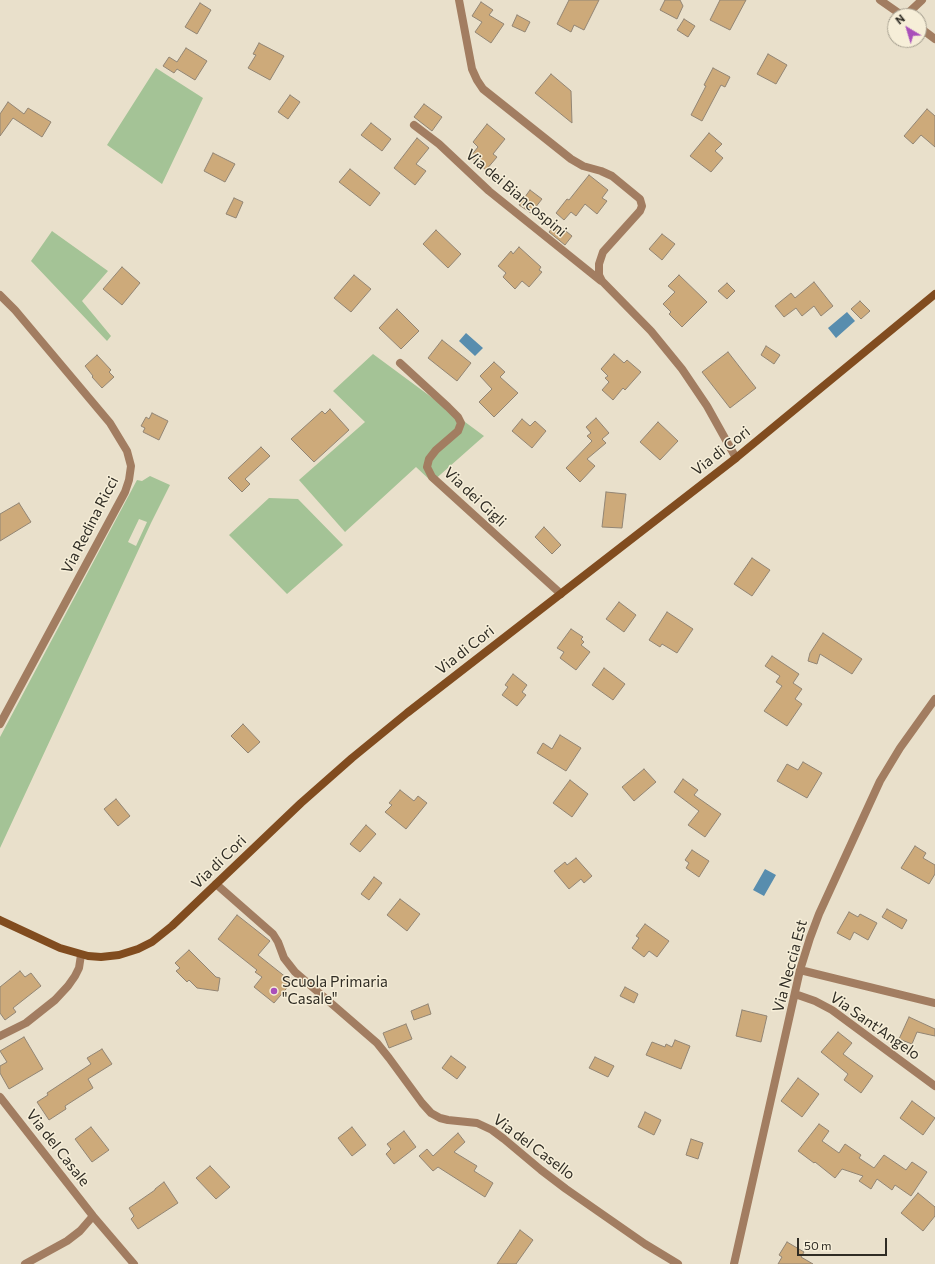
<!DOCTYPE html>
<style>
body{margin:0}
#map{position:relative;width:935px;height:1264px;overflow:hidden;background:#e9e0cb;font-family:Commissioner,sans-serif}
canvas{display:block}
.north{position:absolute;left:887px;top:8px;width:40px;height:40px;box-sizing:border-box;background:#f6eed8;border:1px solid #a6a090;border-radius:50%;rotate:322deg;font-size:11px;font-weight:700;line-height:16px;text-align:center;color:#2f2c24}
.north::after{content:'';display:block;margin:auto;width:14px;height:18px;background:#a94fba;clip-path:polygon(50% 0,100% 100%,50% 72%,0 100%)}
.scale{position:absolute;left:797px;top:1238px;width:90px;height:18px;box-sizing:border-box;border:2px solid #2f2c24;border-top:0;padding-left:5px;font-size:12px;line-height:14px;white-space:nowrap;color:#2f2c24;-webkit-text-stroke:3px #f6eed8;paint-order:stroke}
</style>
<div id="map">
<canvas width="935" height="1264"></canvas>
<div class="north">N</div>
<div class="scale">50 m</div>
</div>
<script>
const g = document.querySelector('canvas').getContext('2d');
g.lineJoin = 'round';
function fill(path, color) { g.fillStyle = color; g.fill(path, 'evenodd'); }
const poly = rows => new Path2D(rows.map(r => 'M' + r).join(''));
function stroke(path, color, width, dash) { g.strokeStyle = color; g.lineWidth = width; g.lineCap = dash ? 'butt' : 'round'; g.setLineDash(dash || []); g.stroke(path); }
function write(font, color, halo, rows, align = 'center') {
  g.font = font + ' Commissioner,sans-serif'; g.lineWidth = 3; g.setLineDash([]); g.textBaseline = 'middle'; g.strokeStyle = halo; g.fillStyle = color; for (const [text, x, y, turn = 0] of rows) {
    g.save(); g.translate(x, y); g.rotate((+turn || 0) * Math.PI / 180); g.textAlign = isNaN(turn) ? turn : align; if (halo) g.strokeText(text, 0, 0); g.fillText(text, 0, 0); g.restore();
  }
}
const green = poly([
 [156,68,203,98,162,184,107,145],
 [52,231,108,271,82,301,111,336,107,341,31,261],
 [373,354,484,436,432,482,416,467,345,532,299,480,365,422,333,391],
 [150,476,170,485,151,523,0,848,0,737,137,480,142,481],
 [139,519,147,522,136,546,128,542],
 [269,498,298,499,343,545,287,594,229,535]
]);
const water = poly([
 [847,312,855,321,836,338,828,328],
 [466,333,483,348,475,356,459,341],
 [765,869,776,875,764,896,753,890]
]);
const building = poly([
 [569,0,599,0,584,30,574,25,571,32,557,24,569,0],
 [665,0,680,0,683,6,677,19,660,10,665,0],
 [720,0,746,0,730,30,710,20,720,0],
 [481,2,493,10,489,15,504,24,491,43,475,32,482,22,472,16,481,2],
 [200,3,211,10,197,34,185,27,200,3],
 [517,15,530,22,525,32,512,26,517,15],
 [684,19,695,26,688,37,677,30,684,19],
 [259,43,284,56,270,80,248,68,256,55,253,54,259,43],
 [186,48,207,61,195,80,177,69,174,73,163,66,169,57,177,62,186,48],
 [768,54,787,65,776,84,757,74,768,54],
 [713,68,730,77,725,87,721,85,702,121,691,115,706,86,704,85,713,68],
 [551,74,571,91,572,123,535,93,551,74],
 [290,95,300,102,288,119,278,112,290,95],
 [8,102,24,114,28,108,51,122,42,137,13,118,0,136,0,114,8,102],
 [424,104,442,117,432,131,414,117,424,104],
 [927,109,935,116,935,147,921,135,913,144,904,136,927,109],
 [371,123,391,139,382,151,361,135,371,123],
 [487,124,505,139,493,154,497,157,486,170,470,157,478,147,473,142,487,124],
 [709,133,722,144,715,151,723,158,711,172,690,156,709,133],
 [417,138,429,148,416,164,426,171,415,185,394,168,417,138],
 [213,153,235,164,225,182,204,171,213,153],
 [350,169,380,193,370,206,339,182,350,169],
 [589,175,608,190,602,198,607,201,597,214,585,204,576,216,571,212,564,220,556,213,567,199,569,200,589,175],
 [530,190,542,199,531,213,519,205,530,190],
 [234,198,243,202,236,218,226,214,234,198],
 [556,223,572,236,565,245,549,232,556,223],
 [436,230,461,254,448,268,423,244,436,230],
 [662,234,675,244,662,260,649,249,662,234],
 [519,247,541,267,539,270,542,272,529,287,522,281,515,289,503,277,506,273,498,266,511,251,513,254,519,247],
 [122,267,140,283,122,305,103,289,122,267],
 [354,275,371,289,351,312,334,298,354,275],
 [679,275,707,302,682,327,669,314,671,312,663,304,675,292,668,286,679,275],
 [814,282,833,306,821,316,814,306,802,316,796,308,784,317,775,306,791,293,795,298,814,282],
 [727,283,735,291,727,299,718,291,727,283],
 [860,301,870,311,861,319,851,309,860,301],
 [397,309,419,331,401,349,379,328,397,309],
 [442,340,471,363,457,381,428,358,442,340],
 [766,346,780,355,774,364,761,355,766,346],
 [728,352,756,388,730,408,702,372,728,352],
 [614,354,624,363,627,360,641,372,625,390,623,388,613,400,602,390,609,382,605,378,608,376,601,369,614,354],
 [97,355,111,370,109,372,114,377,102,388,92,377,93,376,85,366,97,355],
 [494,362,505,372,500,377,518,393,494,417,479,402,492,389,480,376,494,362],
 [330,409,349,430,314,462,291,439,322,411,325,414,330,409],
 [152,413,168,421,159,440,143,432,145,428,141,426,146,417,149,419,152,413],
 [596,418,609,433,602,439,606,443,587,459,595,466,580,482,566,468,592,441,587,436,591,433,586,427,596,418],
 [522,419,530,426,535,421,546,431,532,448,512,431,522,419],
 [658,422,678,441,660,460,640,442,658,422],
 [261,447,270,456,245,479,250,484,242,492,228,478,261,447],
 [606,492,626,494,622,528,602,527,606,492],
 [19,503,31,522,0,541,0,514,19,503],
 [544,527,561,545,552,554,535,537,544,527],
 [752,558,770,570,752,596,734,584,752,558],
 [619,602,636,615,624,632,606,619,619,602],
 [667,612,693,629,677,653,662,644,660,647,649,640,667,612],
 [571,629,583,637,581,639,584,642,581,645,590,652,576,670,560,658,564,652,557,648,571,629],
 [823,633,862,659,852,674,820,654,817,664,808,661,810,653,823,633],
 [772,656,799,674,793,683,802,689,795,699,802,704,787,726,764,711,782,686,776,682,780,676,765,666,772,656],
 [604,668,625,684,613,700,592,685,604,668],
 [513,674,527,685,522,692,526,695,517,706,502,695,508,687,505,685,513,674],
 [243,724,260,742,248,753,231,736,243,724],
 [560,735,581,748,566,771,537,753,543,743,552,749,560,735],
 [803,762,822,773,807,798,777,781,787,764,798,770,803,762],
 [644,769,656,782,634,801,622,787,644,769],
 [683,779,698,790,694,795,721,814,705,837,688,825,699,811,674,792,683,779],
 [570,780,588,794,572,817,553,803,570,780],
 [400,790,414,801,418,796,427,803,406,829,385,812,392,805,389,803,400,790],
 [116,799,130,816,118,826,104,809,116,799],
 [366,825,376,834,360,852,350,844,366,825],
 [915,846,926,853,923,858,935,865,935,874,929,884,901,868,915,846],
 [692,850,709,861,699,877,686,868,689,863,685,860,692,850],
 [576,858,592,876,584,883,581,879,569,889,554,871,565,862,567,865,576,858],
 [374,877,382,883,369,900,361,894,374,877],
 [400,899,420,914,407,931,387,915,400,899],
 [887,909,907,920,902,929,882,917,887,909],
 [849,912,858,917,860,914,877,923,868,940,854,932,850,940,837,933,849,912],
 [237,915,270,941,258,955,292,982,274,1003,254,987,262,977,255,972,257,970,218,939,237,915],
 [645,924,669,941,657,957,649,951,644,957,632,948,639,938,636,936,645,924],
 [189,950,216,977,220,978,218,991,197,988,189,980,187,982,176,971,180,968,175,963,189,950],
 [20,971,25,977,31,973,41,986,13,1008,16,1012,5,1020,0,1013,0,987,20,971],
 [625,987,638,994,634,1003,620,996,625,987],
 [428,1004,431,1014,414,1020,411,1011,428,1004],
 [742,1010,767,1016,761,1042,736,1036,742,1010],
 [909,1017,935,1029,935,1036,917,1032,912,1044,899,1039,909,1017],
 [406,1024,412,1039,389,1048,383,1033,406,1024],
 [838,1032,852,1043,843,1054,873,1076,861,1093,844,1080,848,1074,821,1052,838,1032],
 [24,1037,43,1069,9,1089,0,1073,0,1066,7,1062,0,1051,24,1037],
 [675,1040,690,1046,681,1069,646,1055,652,1042,665,1047,666,1044,672,1047,675,1040],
 [102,1049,112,1064,88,1079,93,1088,65,1106,66,1109,49,1120,37,1102,48,1095,47,1093,91,1064,87,1058,102,1049],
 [451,1056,466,1067,457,1079,442,1068,451,1056],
 [595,1057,614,1066,608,1077,589,1068,595,1057],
 [798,1078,819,1094,802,1117,781,1101,798,1078],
 [912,1101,935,1118,923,1135,900,1118,912,1101],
 [645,1112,661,1120,654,1135,638,1127,645,1112],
 [819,1124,829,1131,822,1141,839,1153,845,1144,861,1155,859,1158,874,1168,884,1155,906,1170,912,1162,927,1172,911,1196,895,1185,892,1190,877,1179,871,1189,859,1181,863,1176,842,1169,835,1178,815,1162,814,1163,798,1151,819,1124],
 [91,1127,109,1150,92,1162,75,1139,91,1127],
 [352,1127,366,1145,352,1156,338,1138,352,1127],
 [404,1131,416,1147,394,1164,386,1154,391,1149,387,1144,404,1131],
 [458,1133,465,1142,454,1152,477,1166,474,1171,493,1183,485,1197,438,1167,433,1171,419,1156,427,1149,433,1156,458,1133],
 [691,1139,703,1143,698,1159,686,1155,691,1139],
 [210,1166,230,1187,216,1199,196,1178,210,1166],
 [164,1182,178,1203,138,1229,131,1219,134,1216,129,1208,155,1190,155,1189,164,1182],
 [918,1193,935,1207,935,1216,923,1231,901,1213,918,1193],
 [520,1230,533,1240,516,1264,497,1264,520,1230],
 [787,1242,804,1252,801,1257,813,1264,778,1264,782,1257,779,1255,787,1242]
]);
const street = poly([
 [459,0,472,69,477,80,483,89,571,159,583,166,601,171,612,176,640,199,642,206,640,211,603,252,599,264,599,275,602,281,651,331,682,369,707,406,736,458],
 [880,0,903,16],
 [905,16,922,0],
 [919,27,935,39],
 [414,125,439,144,489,191,601,281],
 [0,295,15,310,110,423,127,451,131,466,129,480,125,492,0,724],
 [400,363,448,407,458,417,461,423,458,431,436,450,429,459,427,467,432,477,561,594],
 [216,884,273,934,278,942,284,958,295,972,377,1043,389,1058,422,1103,431,1113,440,1118,448,1120,477,1123,492,1130,504,1139,541,1170,566,1189,645,1244,678,1264],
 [800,970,935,1003],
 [795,994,815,1001,832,1010,935,1086],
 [0,1036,26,1023,55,1000,68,986,75,976,79,968,81,955],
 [0,1097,93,1216,134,1264],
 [25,1264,67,1241,80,1231,93,1216],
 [734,1264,800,970,810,938,819,914,880,781,900,748,935,699]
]);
const secondary = poly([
 [0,920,60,948,88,956,101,957,119,955,138,949,152,942,172,926,301,803,352,758,407,713,736,458,935,294]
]);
const markers = [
 [274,991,4,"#a94fba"]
];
const streetNames = [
 ["Via dei Biancospini",516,193,40],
 ["Via di Cori",721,451,-38],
 ["Via dei Gigli",475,497,43],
 ["Via Redina Ricci",90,525,-63],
 ["Via di Cori",465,650,-38],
 ["Via di Cori",219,862,-44],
 ["Via Neccia Est",790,966,-75],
 ["Via Sant'Angelo",875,1026,35],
 ["Via del Casello",534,1147,37],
 ["Via del Casale",58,1148,52]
];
const poiNames = [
 ["Scuola Primaria",282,982],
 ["\"Casale\"",282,999]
];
fill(green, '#a4c396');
fill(water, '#588dae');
fill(building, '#cdaa7a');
stroke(building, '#928574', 1);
stroke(street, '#a27d61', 8);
stroke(secondary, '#814c1f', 8);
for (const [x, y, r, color] of markers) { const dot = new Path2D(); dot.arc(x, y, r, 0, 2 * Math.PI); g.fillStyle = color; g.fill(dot); stroke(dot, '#f6eed8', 1.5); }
write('15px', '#2f2c24', '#f6eed8', streetNames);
write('15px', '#2f2c24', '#f6eed8', poiNames, 'left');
</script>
